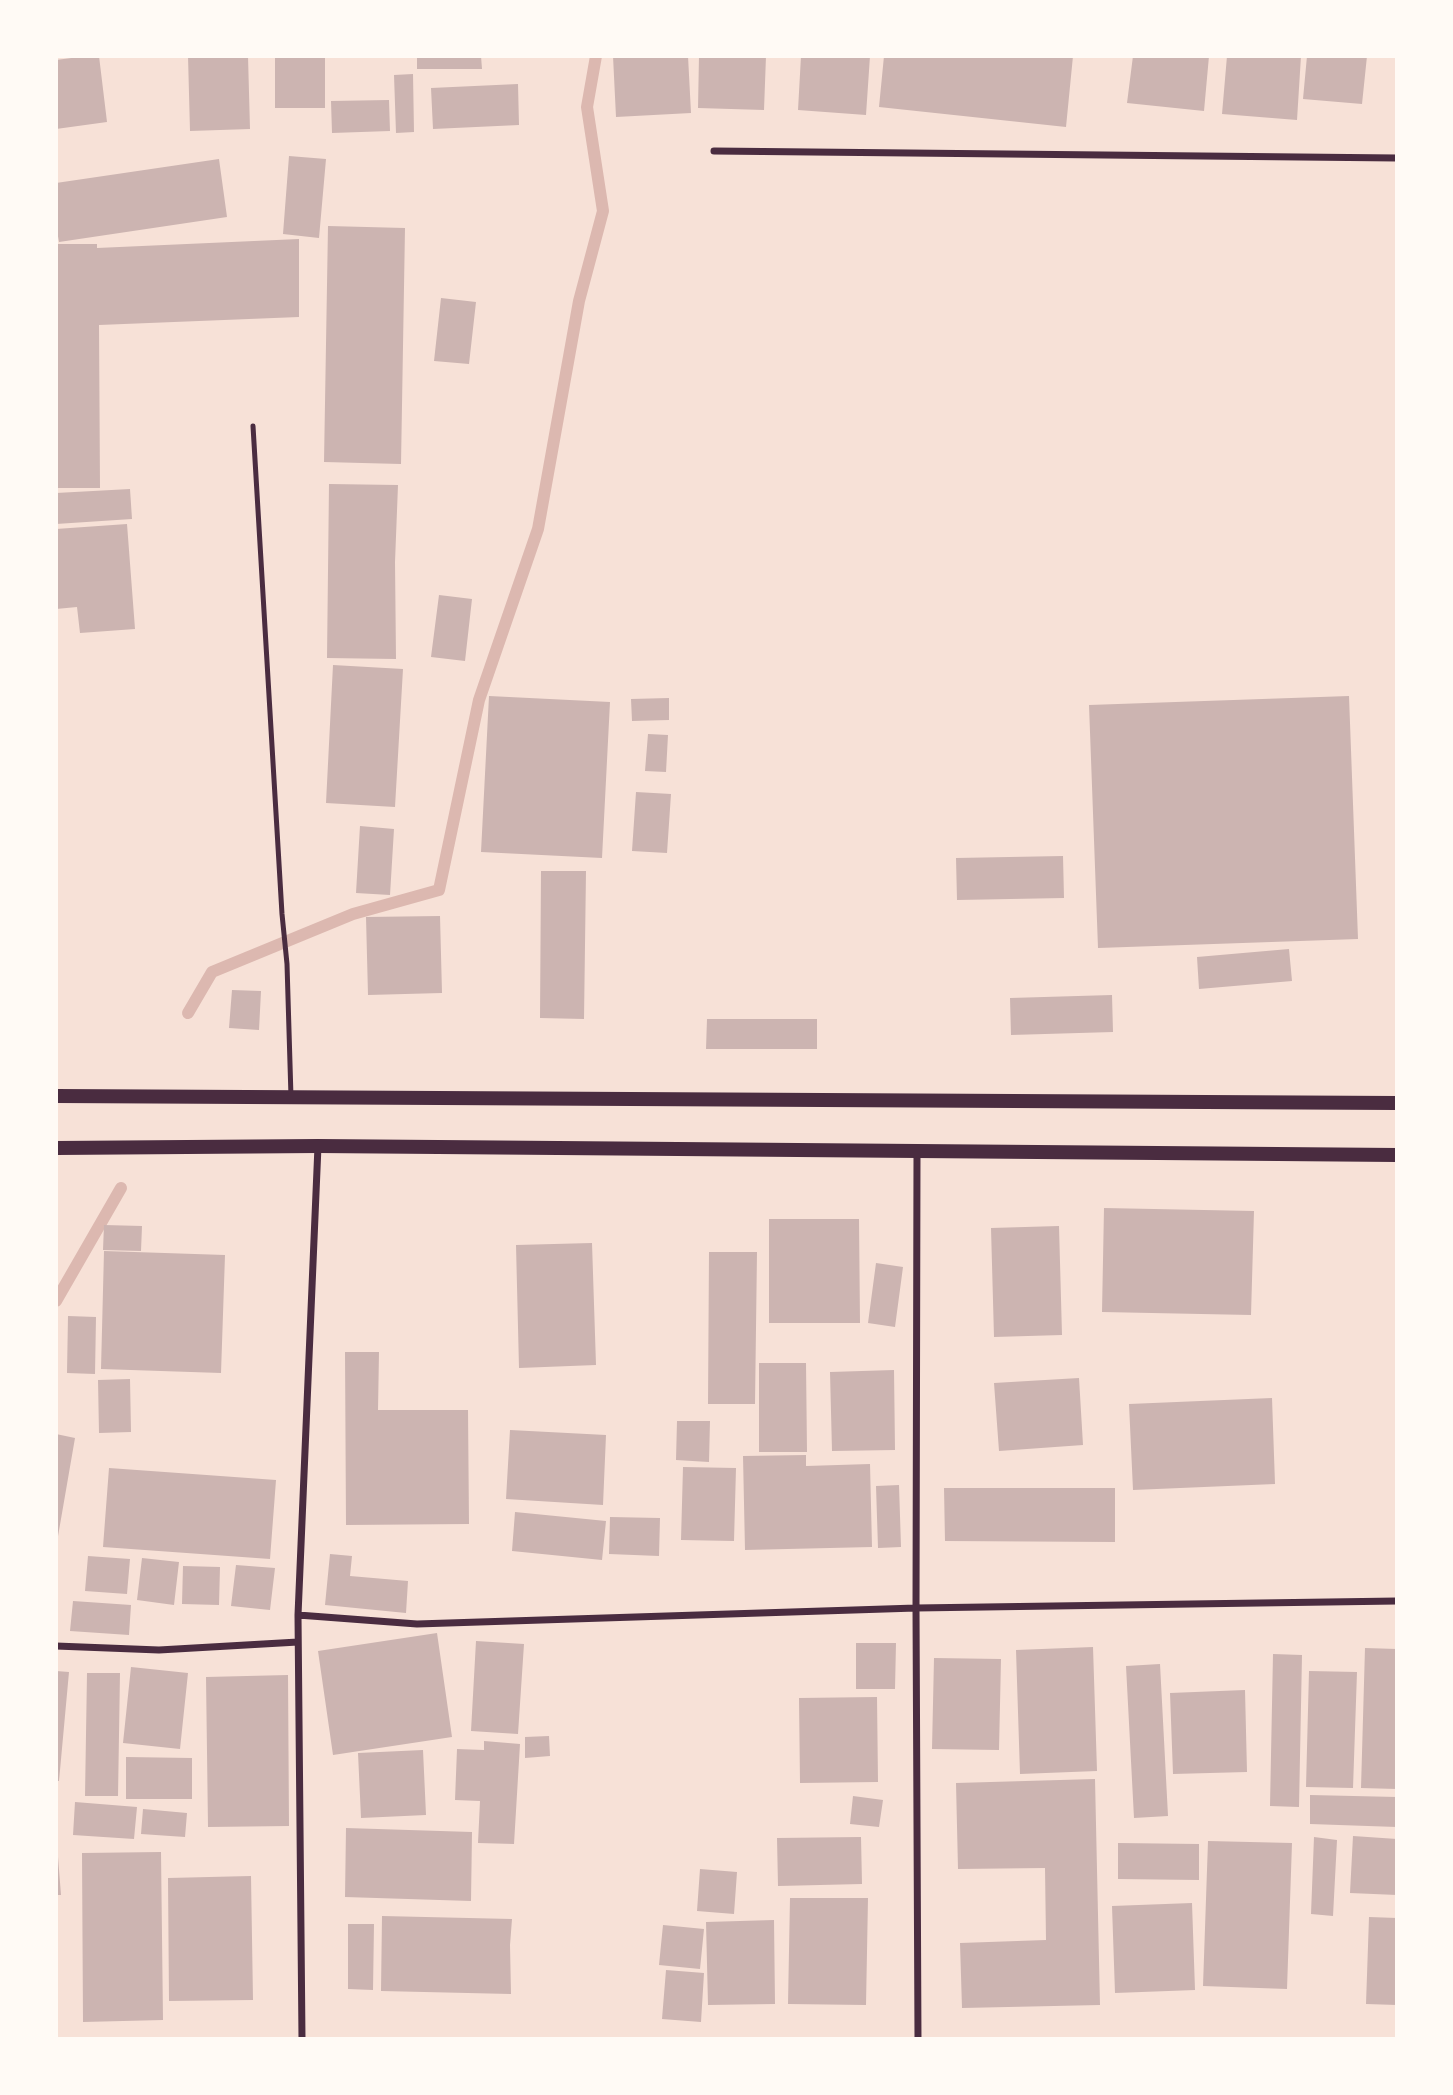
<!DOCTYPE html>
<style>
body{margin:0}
#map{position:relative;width:1453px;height:2095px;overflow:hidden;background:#f7e1d7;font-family:"Playfair Display",serif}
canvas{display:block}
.frame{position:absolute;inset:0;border:58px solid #fffaf5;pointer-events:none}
</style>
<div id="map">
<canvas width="1453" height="2095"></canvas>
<div class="frame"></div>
</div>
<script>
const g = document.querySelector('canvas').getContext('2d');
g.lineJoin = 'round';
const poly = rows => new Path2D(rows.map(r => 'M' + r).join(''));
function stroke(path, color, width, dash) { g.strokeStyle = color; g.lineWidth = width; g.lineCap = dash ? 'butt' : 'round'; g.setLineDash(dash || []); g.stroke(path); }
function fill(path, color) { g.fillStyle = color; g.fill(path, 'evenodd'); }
const stream = poly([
 [188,1013,212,972,353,914,439,890,479,700,538,529,579,301,603,211,587,107,596,56],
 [56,1301,121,1188]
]);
const building = poly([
 [87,56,99,56,107,122,56,129,56,60],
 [188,56,248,56,250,129,190,131],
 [275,56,325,56,325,108,275,108],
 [417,56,481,56,482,69,417,69],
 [613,56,688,56,691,113,616,117],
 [699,56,766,56,764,110,698,108],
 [801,56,870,56,866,115,798,110],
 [884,56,1073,56,1066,127,879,107],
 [1133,56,1209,56,1204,111,1127,103],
 [1227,56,1301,56,1297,120,1222,114],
 [1307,56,1367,56,1362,104,1303,99],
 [413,74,414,132,396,133,394,75],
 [518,84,519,125,433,129,431,88],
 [389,100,390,131,332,133,331,101],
 [289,156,326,159,319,238,283,234],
 [219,159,227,217,59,242,56,225,56,183],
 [328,226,405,228,401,464,324,462],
 [299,239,299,317,99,325,100,488,56,488,56,244,97,244,97,248],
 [441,298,476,302,469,364,434,361],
 [329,484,398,485,395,562,396,659,327,658],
 [130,489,132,519,56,524,56,493],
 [127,524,135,629,80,633,77,607,56,609,56,529],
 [439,595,472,599,465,661,431,657],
 [333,665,403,669,395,807,326,803],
 [489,696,610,702,602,858,481,852],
 [1349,696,1358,939,1098,948,1089,705],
 [669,698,669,720,632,721,631,699],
 [648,734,668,735,666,772,645,771],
 [636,792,671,794,667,853,632,851],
 [360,826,394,829,390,895,356,893],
 [1063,856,1064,898,957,900,956,858],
 [541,871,586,871,584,1019,540,1018],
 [440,916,442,993,368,995,366,917],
 [1289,949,1292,981,1199,989,1197,957],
 [232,990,261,991,259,1030,229,1028],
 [1112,995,1113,1032,1011,1035,1010,998],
 [707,1019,817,1019,817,1049,706,1049],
 [1104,1208,1254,1211,1251,1315,1102,1312],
 [769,1219,859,1219,860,1323,769,1323],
 [104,1225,142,1226,141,1251,103,1250],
 [1059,1226,1062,1335,994,1337,991,1228],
 [592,1243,596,1365,519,1368,516,1245],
 [104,1251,225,1255,221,1373,101,1369],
 [709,1252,757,1252,755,1404,708,1404],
 [876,1263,903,1267,895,1327,868,1323],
 [68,1316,96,1317,95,1374,67,1373],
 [345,1352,379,1352,378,1410,468,1410,469,1524,346,1525],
 [759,1363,806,1363,807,1452,759,1452],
 [894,1370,895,1450,832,1451,830,1372],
 [1079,1378,1083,1445,999,1451,994,1383],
 [130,1379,131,1432,99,1433,98,1380],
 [1272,1398,1275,1484,1133,1490,1129,1404],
 [677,1421,710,1421,709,1462,676,1460],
 [510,1430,606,1435,603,1505,506,1499],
 [56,1434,75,1438,57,1542,56,1542],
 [806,1455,806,1466,870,1464,872,1547,745,1550,743,1456],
 [683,1467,736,1468,734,1541,681,1540],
 [109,1468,276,1480,270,1559,103,1547],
 [899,1485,901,1547,878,1548,876,1486],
 [944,1488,1115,1488,1115,1542,945,1541],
 [515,1512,606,1521,602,1560,512,1551],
 [610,1517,660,1518,659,1556,609,1554],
 [330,1554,352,1556,350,1576,408,1581,406,1613,325,1605],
 [88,1556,130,1559,127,1594,85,1591],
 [142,1558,179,1562,174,1605,137,1600],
 [236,1565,275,1568,270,1610,231,1606],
 [183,1566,220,1567,219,1605,182,1604],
 [73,1601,131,1605,129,1635,70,1631],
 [437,1633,452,1737,333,1755,318,1651],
 [476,1641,524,1644,518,1734,471,1731],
 [856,1643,896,1643,895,1689,856,1689],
 [1093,1647,1097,1771,1020,1774,1016,1650],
 [1365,1648,1397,1649,1397,1789,1361,1788],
 [1273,1654,1302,1655,1299,1807,1270,1806],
 [934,1658,1001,1659,999,1750,932,1749],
 [1160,1664,1168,1816,1134,1818,1126,1666],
 [131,1667,188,1673,180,1749,123,1743],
 [56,1671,69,1672,59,1781,56,1781],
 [1309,1671,1357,1672,1353,1788,1306,1787],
 [87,1673,120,1673,118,1796,85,1796],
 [288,1675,289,1826,208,1827,206,1677],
 [1245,1690,1247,1772,1173,1774,1170,1693],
 [877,1697,878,1782,800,1783,799,1698],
 [549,1736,550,1756,525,1758,525,1737],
 [484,1741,520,1744,514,1844,478,1843,480,1801,455,1800,457,1749,484,1750],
 [423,1750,426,1815,361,1818,358,1753],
 [126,1757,192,1758,192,1799,126,1799],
 [1095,1779,1100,2005,962,2008,960,1943,1046,1940,1045,1868,958,1869,956,1783],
 [1310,1795,1397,1797,1397,1827,1310,1824],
 [853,1796,883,1800,879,1827,850,1824],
 [75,1802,137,1807,134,1839,73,1835],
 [143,1809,187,1813,185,1837,141,1834],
 [346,1828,472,1832,471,1901,345,1897],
 [1353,1836,1397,1839,1397,1895,1350,1893],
 [861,1837,862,1884,778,1886,777,1838],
 [1314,1837,1337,1840,1333,1916,1311,1914],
 [1208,1841,1292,1843,1287,1989,1203,1986],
 [1118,1843,1199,1844,1199,1880,1118,1879],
 [161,1852,163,2020,83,2022,82,1853],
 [56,1857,58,1857,61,1895,56,1895],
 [700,1869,737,1872,734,1914,697,1911],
 [251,1876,253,2000,169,2001,168,1878],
 [790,1898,868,1898,866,2005,788,2004],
 [1192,1903,1195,1990,1115,1993,1112,1906],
 [382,1916,512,1919,510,1945,511,1994,381,1991],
 [1369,1917,1397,1918,1397,2005,1366,2004],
 [774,1920,775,2004,708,2005,706,1922],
 [348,1924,374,1924,373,1990,348,1989],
 [663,1925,704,1929,700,1969,659,1965],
 [666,1970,704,1973,701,2022,662,2019]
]);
const service = poly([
 [253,426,282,914,287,964,291,1097]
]);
const minor = poly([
 [714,151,1397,158],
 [917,1153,916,1608,918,2039],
 [298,1615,417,1624,916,1608,1397,1601],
 [56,1646,159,1650,298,1642],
 [302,2039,298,1615,318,1146]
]);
const secondary = poly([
 [56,1096,1397,1103],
 [56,1148,318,1146,1397,1155]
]);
stroke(stream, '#dcb8b0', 12);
fill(building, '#ccb4b1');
stroke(service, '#4a2c40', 5);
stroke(minor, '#4a2c40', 7);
stroke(secondary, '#4a2c40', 14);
</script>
